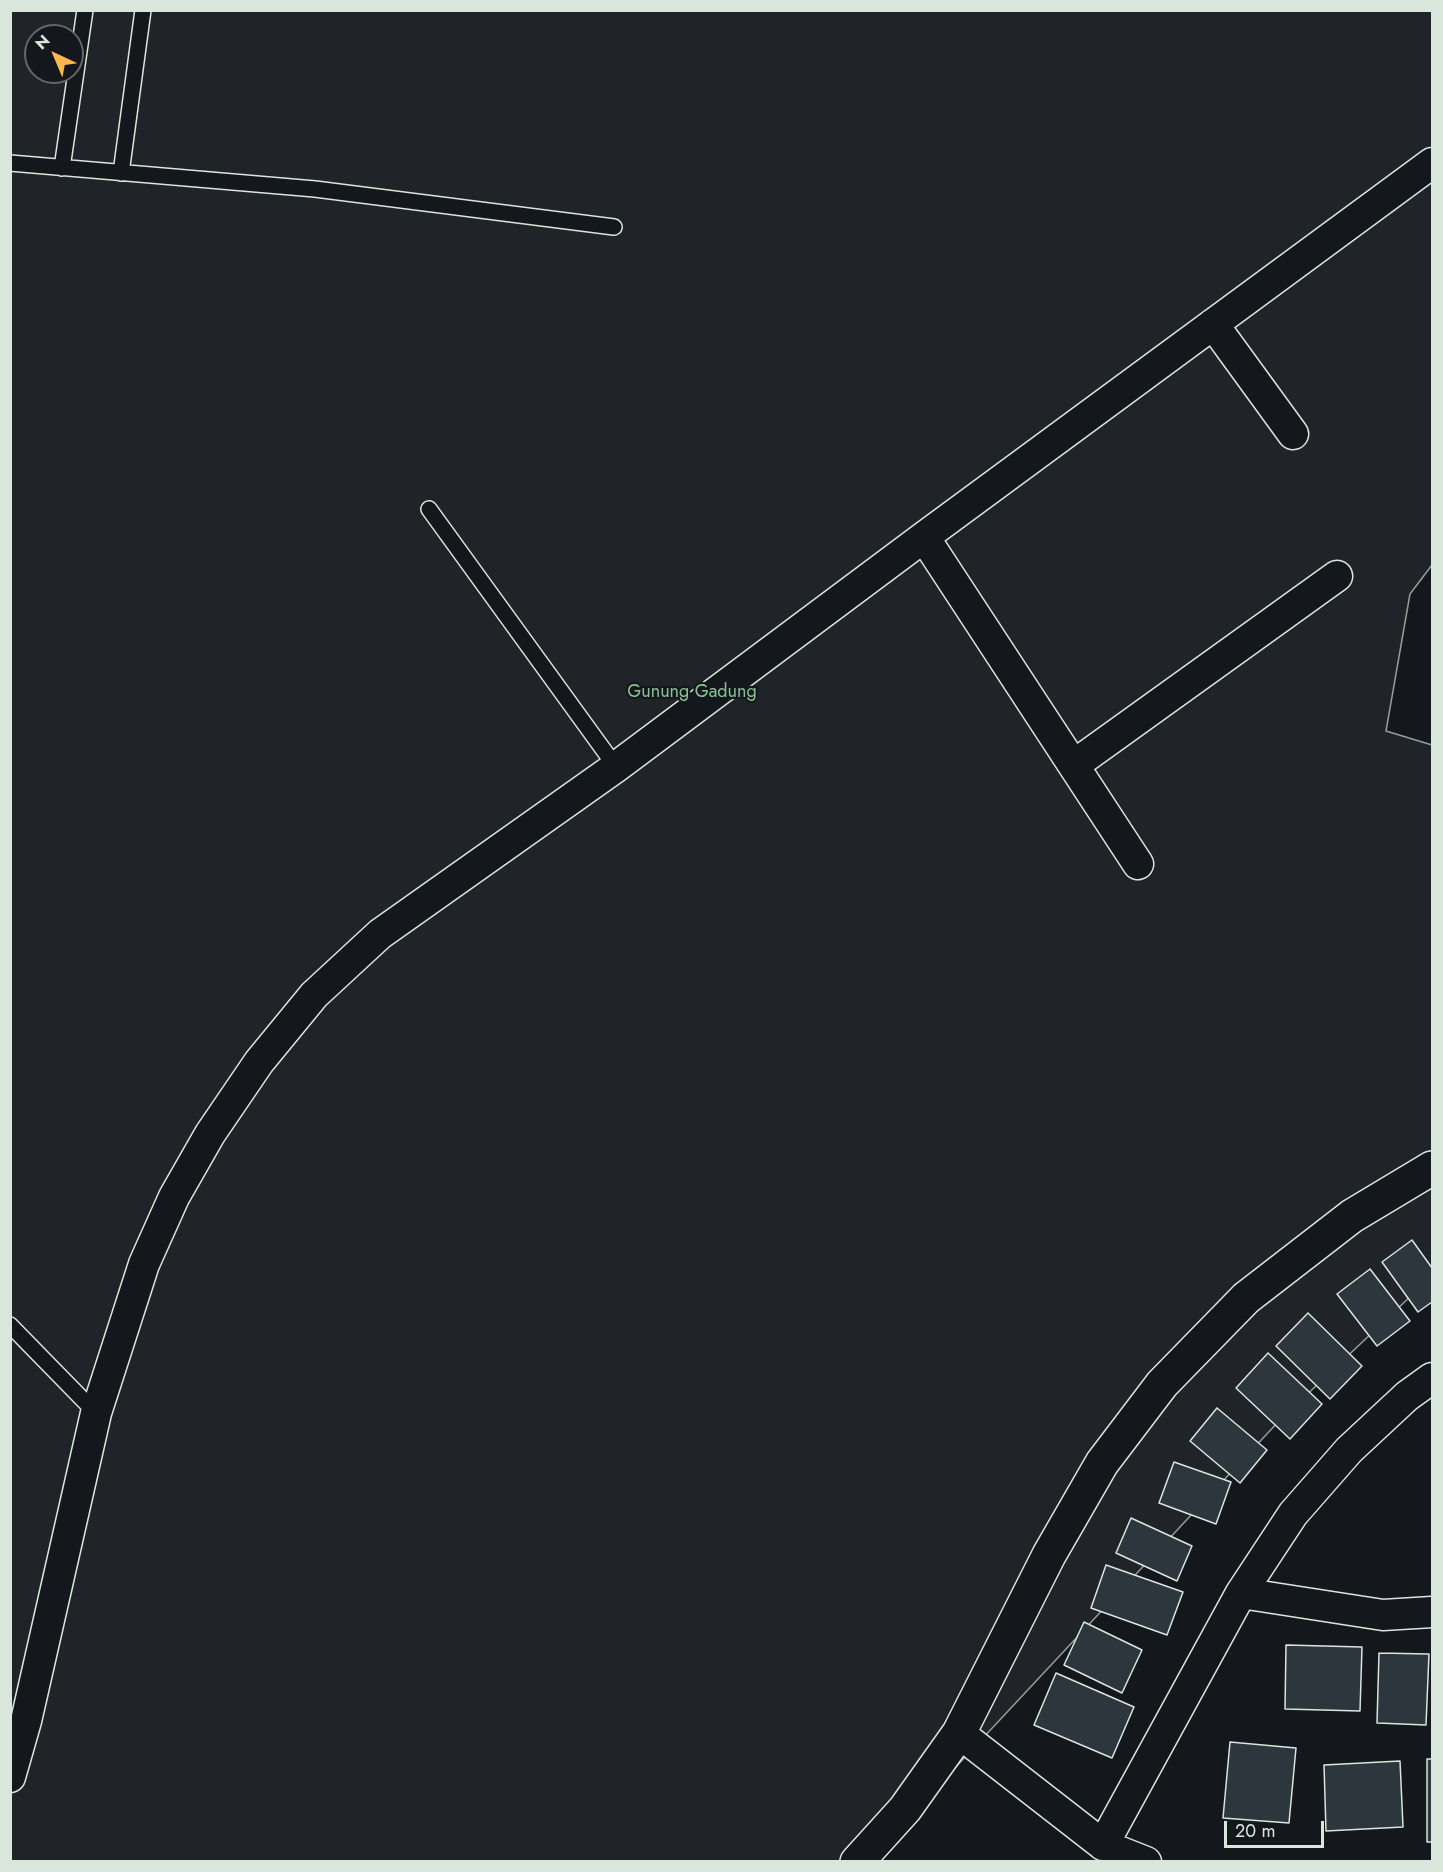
<!DOCTYPE html>
<style>
body{margin:0}
#map{position:relative;width:1443px;height:1872px;overflow:hidden;background:#14181c;font-family:Jost,sans-serif}
canvas{display:block}
.frame{position:absolute;inset:0;border:12px solid #d8e6dc;pointer-events:none}
.north{position:absolute;left:24px;top:24px;width:60px;height:60px;box-sizing:border-box;background:#14181c;border:2px solid #626a69;border-radius:50%;rotate:316deg;font-size:16px;font-weight:700;line-height:24px;text-align:center;color:#d8e6dc}
.north::after{content:'';display:block;margin:auto;width:21px;height:27px;background:#ffb74d;clip-path:polygon(50% 0,100% 100%,50% 72%,0 100%)}
.scale{position:absolute;left:1224px;top:1821px;width:100px;height:27px;box-sizing:border-box;border:3px solid #d8e6dc;border-top:0;padding-left:8px;font-size:18px;line-height:21px;white-space:nowrap;color:#d8e6dc;-webkit-text-stroke:4px #14181c;paint-order:stroke}
</style>
<div id="map">
<canvas width="1443" height="1872"></canvas>
<div class="frame"></div>
<div class="north">N</div>
<div class="scale">20 m</div>
</div>
<script>
const g = document.querySelector('canvas').getContext('2d');
g.lineJoin = 'round';
function fill(path, color) { g.fillStyle = color; g.fill(path, 'evenodd'); }
const poly = rows => new Path2D(rows.map(r => 'M' + r).join(''));
function stroke(path, color, width, dash) { g.strokeStyle = color; g.lineWidth = width; g.lineCap = dash ? 'butt' : 'round'; g.setLineDash(dash || []); g.stroke(path); }
function write(font, color, halo, rows, align = 'center') {
  g.font = font + ' Jost,sans-serif'; g.lineWidth = 4.5; g.setLineDash([]); g.textBaseline = 'middle'; g.strokeStyle = halo; g.fillStyle = color; for (const [text, x, y, turn = 0] of rows) {
    g.save(); g.translate(x, y); g.rotate((+turn || 0) * Math.PI / 180); g.textAlign = isNaN(turn) ? turn : align; if (halo) g.strokeText(text, 0, 0); g.fillText(text, 0, 0); g.restore();
  }
}
const green = poly([
 [11,11,1432,11,1432,565,1410,594,1386,731,1432,745,1432,1276,1279,1421,868,1861,11,1862,11,11],
 [36,36,72,36,72,72,36,72,36,36]
]);
const building = poly([
 [1412,1240,1432,1268,1432,1302,1418,1312,1382,1262,1412,1240],
 [1370,1269,1410,1321,1377,1346,1337,1294,1370,1269],
 [1308,1313,1362,1366,1330,1399,1276,1346,1308,1313],
 [1268,1353,1322,1404,1290,1439,1236,1388,1268,1353],
 [1217,1408,1267,1450,1240,1483,1190,1441,1217,1408],
 [1174,1462,1231,1482,1216,1524,1159,1503,1174,1462],
 [1131,1518,1192,1546,1177,1581,1116,1553,1131,1518],
 [1106,1565,1183,1592,1167,1635,1091,1608,1106,1565],
 [1084,1622,1142,1650,1122,1693,1064,1665,1084,1622],
 [1286,1645,1362,1647,1360,1711,1285,1709,1286,1645],
 [1379,1653,1429,1654,1426,1725,1377,1723,1379,1653],
 [1056,1673,1134,1707,1112,1758,1034,1725,1056,1673],
 [1230,1742,1296,1748,1289,1823,1223,1818,1230,1742],
 [1427,1759,1432,1759,1432,1842,1427,1842,1427,1759],
 [1400,1761,1403,1827,1326,1831,1324,1765,1400,1761]
]);
const service = poly([
 [10,163,315,189,614,227],
 [62,168,85,10],
 [121,173,143,10],
 [429,509,616,767],
 [10,1325,96,1413]
]);
const minor = poly([
 [1213,324,1293,434],
 [924,537,1138,864],
 [1074,765,1337,576],
 [1241,1593,1383,1615,1432,1612],
 [959,1733,1103,1845,1146,1862],
 [10,1777,26,1721,96,1413,144,1264,174,1197,210,1134,259,1062,314,995,380,934,616,767,924,537,1432,163],
 [1103,1845,1241,1593,1293,1514,1349,1450,1407,1396,1432,1378]
]);
const tertiary = poly([
 [857,1862,905,1809,959,1733,1049,1555,1102,1463,1162,1384,1246,1298,1352,1216,1432,1168]
]);
const parkNames = [
 ["Gunung Gadung",692,693]
];
fill(green, '#202428');
stroke(green, '#939e99', 1.5);
fill(building, '#2c363c');
stroke(building, '#d8e6dc', 1.5);
stroke(service, '#d8e6dc', 18);
stroke(minor, '#d8e6dc', 33);
stroke(tertiary, '#d8e6dc', 36);
stroke(service, '#14181c', 15);
stroke(minor, '#14181c', 30);
stroke(tertiary, '#14181c', 33);
write('18px', '#8ac095', '#14181c', parkNames);
</script>
